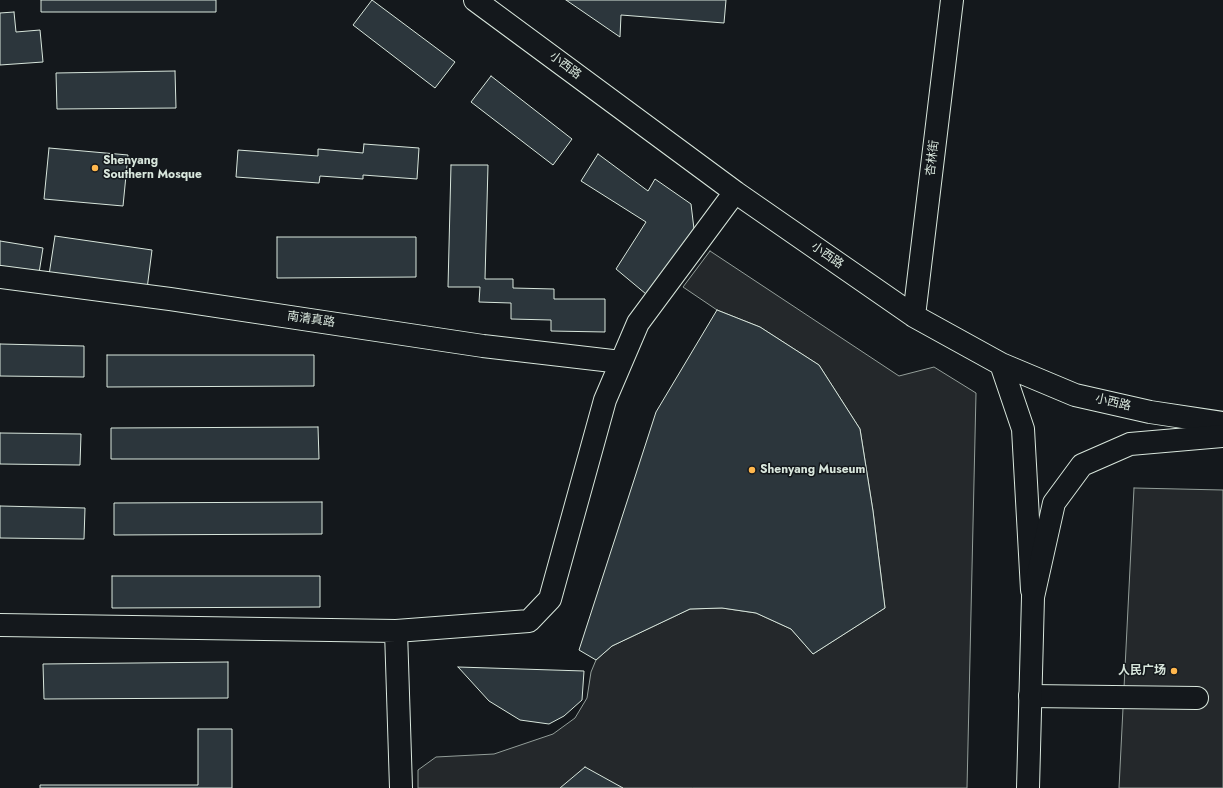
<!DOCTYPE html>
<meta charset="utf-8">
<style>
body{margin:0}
canvas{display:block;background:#14181c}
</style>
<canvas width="1223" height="788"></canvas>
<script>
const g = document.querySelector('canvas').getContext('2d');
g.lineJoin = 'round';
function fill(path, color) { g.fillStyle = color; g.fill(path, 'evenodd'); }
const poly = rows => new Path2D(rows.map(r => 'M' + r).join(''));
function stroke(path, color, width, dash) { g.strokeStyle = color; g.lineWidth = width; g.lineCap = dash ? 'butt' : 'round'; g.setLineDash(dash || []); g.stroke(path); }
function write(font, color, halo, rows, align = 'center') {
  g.font = font + ' Jost,"Noto Sans SC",sans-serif'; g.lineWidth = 3; g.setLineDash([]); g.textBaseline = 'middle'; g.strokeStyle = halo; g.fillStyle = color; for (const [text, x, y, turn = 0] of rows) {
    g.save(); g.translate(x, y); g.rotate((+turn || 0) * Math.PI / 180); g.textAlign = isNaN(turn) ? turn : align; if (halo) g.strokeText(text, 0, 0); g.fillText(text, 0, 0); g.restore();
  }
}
const parking = poly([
 [710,251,899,376,934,367,976,393,967,788,418,788,418,770,436,757,494,754,553,734,575,718,587,698,591,672,596,660,612,646,690,609,722,608,756,613,791,629,813,654,885,608,873,511,860,429,819,365,760,327,717,310,683,287,710,251],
 [1134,488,1223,490,1223,788,1119,788,1134,488]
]);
const building = poly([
 [41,0,216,0,216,12,41,12,41,0],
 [372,0,455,62,435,88,353,25,372,0],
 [566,0,726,0,724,23,621,15,620,37,566,0],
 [14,12,16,32,40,30,43,62,0,65,0,13,14,12],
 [175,71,176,108,57,109,56,73,175,71],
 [491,76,572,139,553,165,471,102,491,76],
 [364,144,419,148,417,179,363,175,363,179,320,176,319,183,236,177,238,150,318,156,318,149,363,153,364,144],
 [49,148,128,155,123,206,44,199,49,148],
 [598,154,648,191,655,179,691,204,694,229,646,294,616,269,646,222,581,181,598,154],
 [451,165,488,165,485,279,513,279,513,288,554,289,554,299,605,299,605,332,551,331,551,320,511,319,511,303,479,302,480,287,448,287,451,165],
 [55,236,152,250,147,289,49,275,55,236],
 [277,237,416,237,416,277,277,278,277,237],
 [0,241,43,248,39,273,0,266,0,241],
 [717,310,760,327,819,365,860,429,873,511,885,608,813,654,791,629,756,613,722,608,690,609,612,646,596,660,579,650,656,412,717,310],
 [0,344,84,346,84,377,0,376,0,344],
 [107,355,314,355,314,386,107,387,107,355],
 [318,427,319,459,111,459,111,428,318,427],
 [0,433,81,434,80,465,0,464,0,433],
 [322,502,322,534,114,535,114,503,322,502],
 [0,506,85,508,84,539,0,538,0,506],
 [112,576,320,576,320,607,112,608,112,576],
 [228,662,228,698,44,699,43,664,228,662],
 [458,667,584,671,582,700,564,716,549,724,520,720,489,701,458,667],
 [198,729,232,729,232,788,40,788,40,785,198,785,198,729],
 [585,767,623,788,560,788,585,767]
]);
const minor = poly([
 [475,0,735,192,914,316,1001,364,1075,395,1150,412,1223,423],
 [0,277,170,299,483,346,621,362],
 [914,316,952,0],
 [1001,364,1023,429,1032,590],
 [0,625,396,631,529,621,550,599,605,400,638,323,735,192],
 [396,631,401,788],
 [1030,696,1197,698]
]);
const major = poly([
 [1028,788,1033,597,1054,503,1082,465,1130,444,1223,436]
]);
const markers = [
 [95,168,4,"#ffb74d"],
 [752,470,4,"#ffb74d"],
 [1174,671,4,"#ffb74d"]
];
const streetNames = [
 ["小西路",565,66,37],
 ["杏林街",933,158,-83],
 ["小西路",827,256,35],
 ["南清真路",311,320,8],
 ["小西路",1113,403,13]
];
const poiNames = [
 ["Shenyang",103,161],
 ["Southern Mosque",103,175],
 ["Shenyang Museum",760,470],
 ["人民广场",1166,671,"right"]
];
fill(parking, '#24282b');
stroke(parking, '#939e99', 1);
fill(building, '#2c363c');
stroke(building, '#d8e6dc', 1);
stroke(minor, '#d8e6dc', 24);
stroke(major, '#d8e6dc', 24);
stroke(minor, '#14181c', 22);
stroke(major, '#14181c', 22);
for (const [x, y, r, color] of markers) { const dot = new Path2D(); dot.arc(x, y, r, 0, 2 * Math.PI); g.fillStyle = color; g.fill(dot); stroke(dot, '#14181c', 1.5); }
write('12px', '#d8e6dc', '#14181c', streetNames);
write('bold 12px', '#d8e6dc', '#14181c', poiNames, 'left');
</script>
